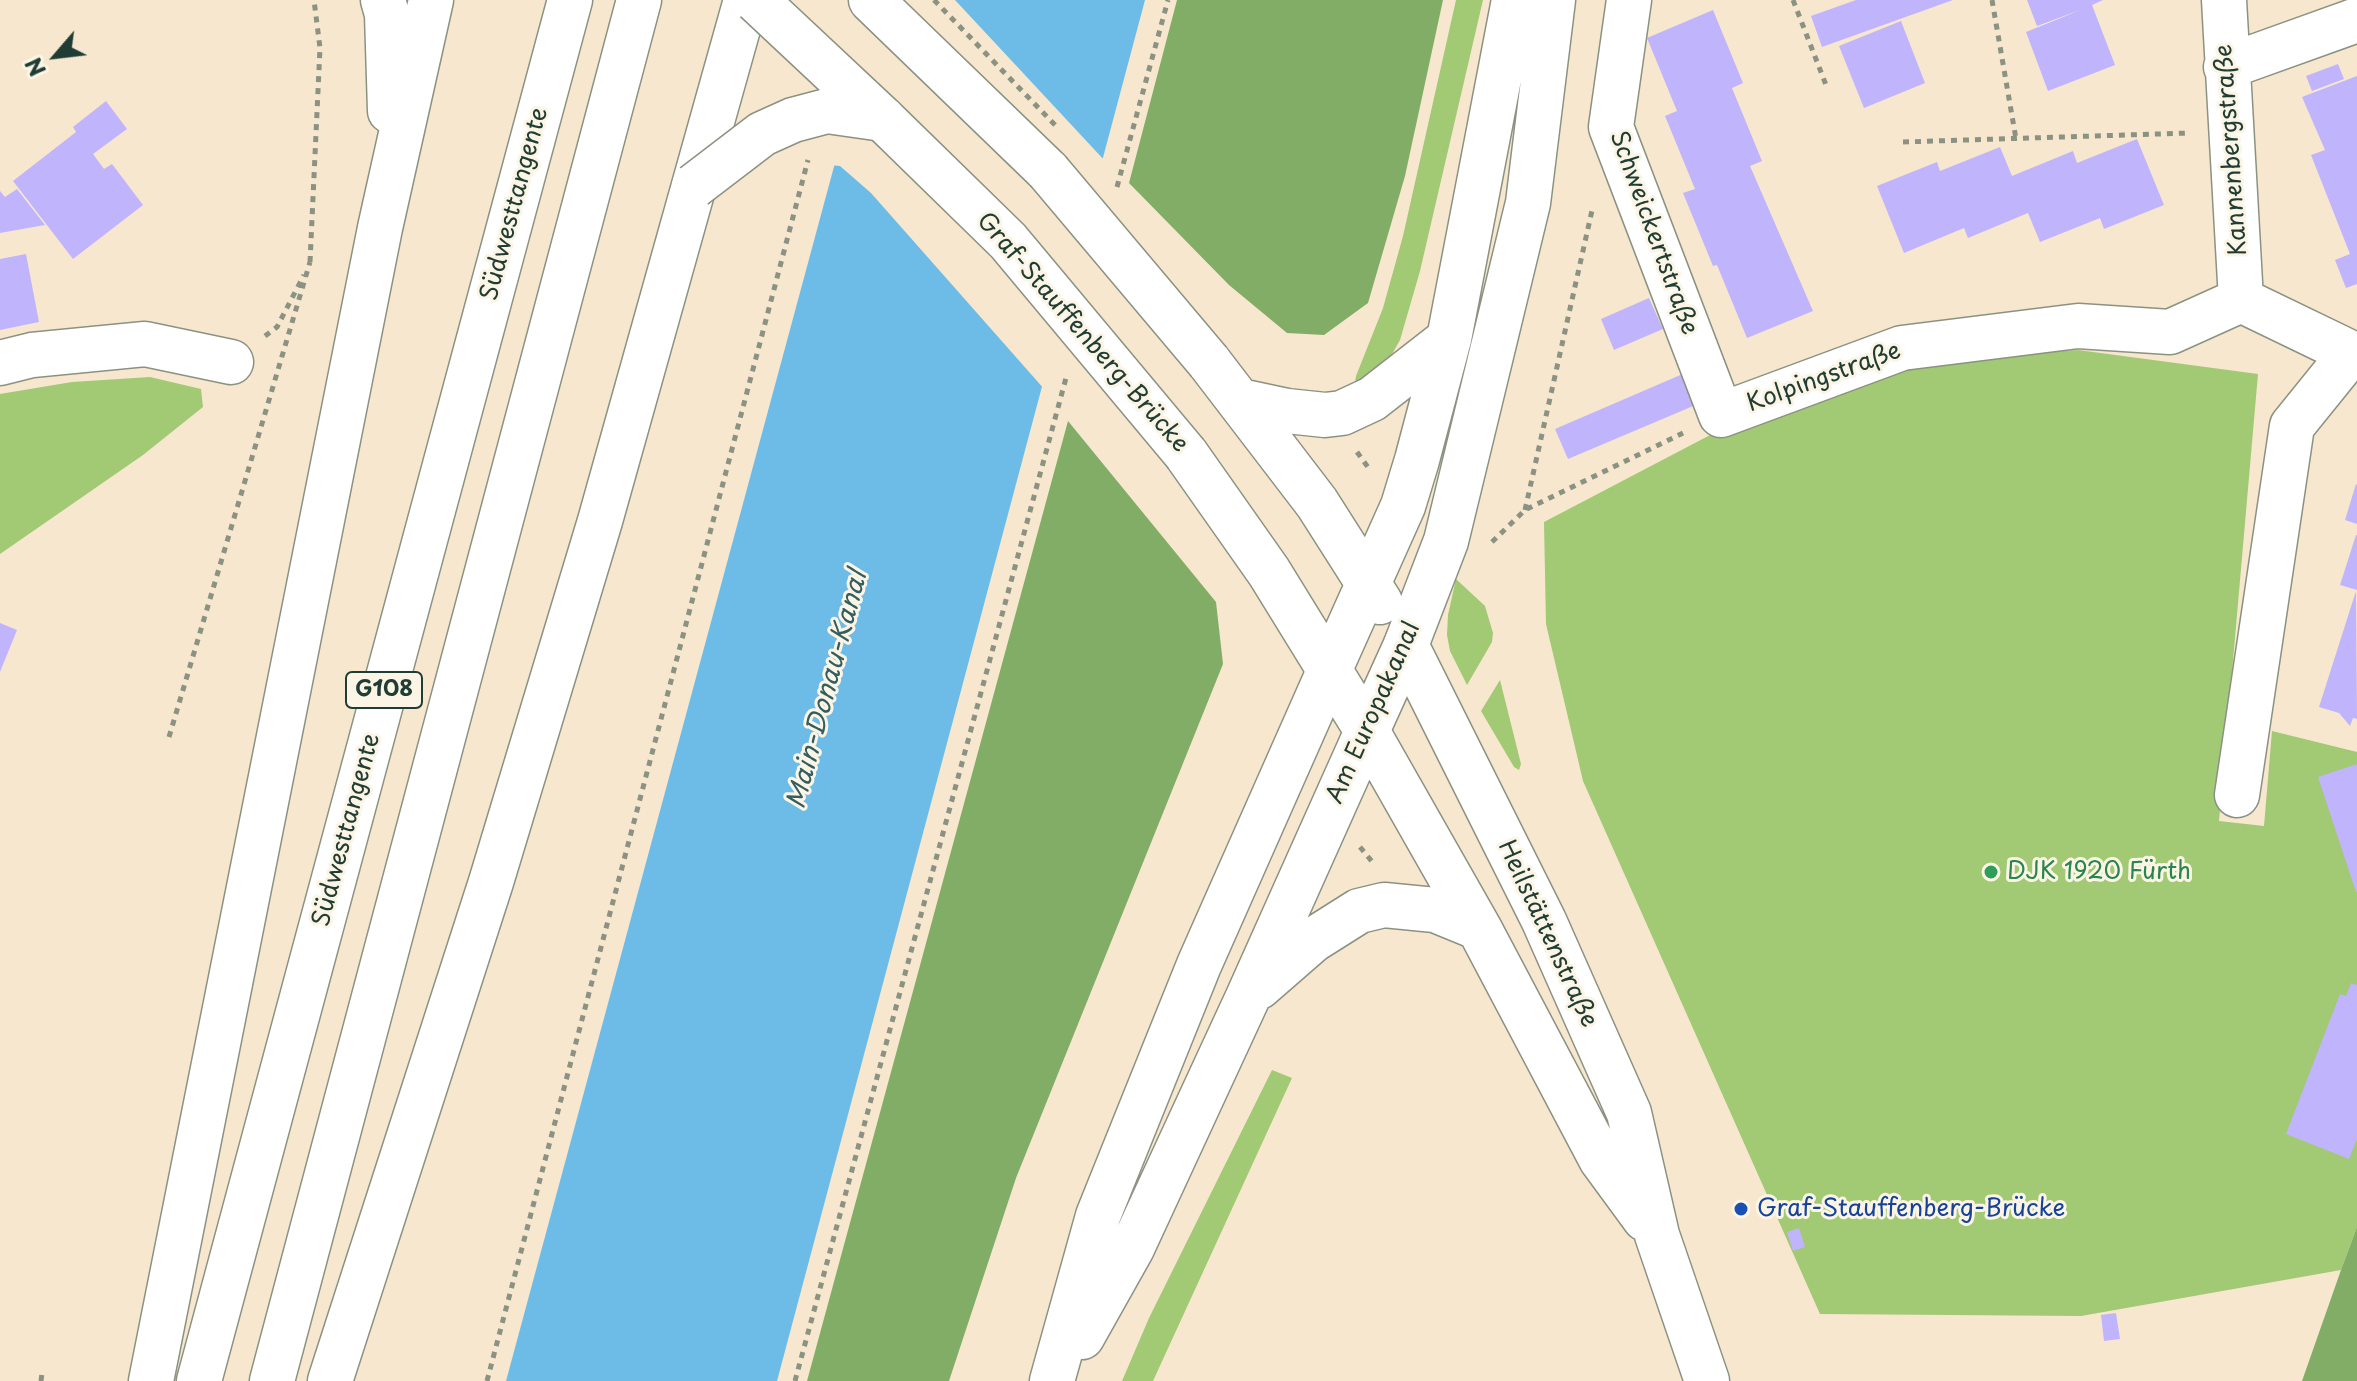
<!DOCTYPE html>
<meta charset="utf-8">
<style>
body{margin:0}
#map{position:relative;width:2357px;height:1381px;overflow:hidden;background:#f7e7cf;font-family:"Playpen Sans",sans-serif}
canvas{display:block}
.north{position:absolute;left:16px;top:16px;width:80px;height:80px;-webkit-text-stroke:6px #fcf5e5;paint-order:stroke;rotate:242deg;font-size:22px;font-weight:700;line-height:32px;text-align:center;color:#1f3d34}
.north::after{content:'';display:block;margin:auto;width:28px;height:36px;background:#1f3d34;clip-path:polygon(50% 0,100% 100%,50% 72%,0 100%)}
</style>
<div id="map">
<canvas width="2357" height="1381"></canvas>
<div class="north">N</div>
</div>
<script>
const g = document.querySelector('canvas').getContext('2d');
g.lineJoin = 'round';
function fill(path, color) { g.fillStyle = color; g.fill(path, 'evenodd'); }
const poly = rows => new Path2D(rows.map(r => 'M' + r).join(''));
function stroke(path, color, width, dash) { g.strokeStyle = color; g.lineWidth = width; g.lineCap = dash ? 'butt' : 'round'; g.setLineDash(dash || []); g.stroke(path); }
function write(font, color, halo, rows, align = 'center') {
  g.font = font + ' "Playpen Sans",sans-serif'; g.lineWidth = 6; g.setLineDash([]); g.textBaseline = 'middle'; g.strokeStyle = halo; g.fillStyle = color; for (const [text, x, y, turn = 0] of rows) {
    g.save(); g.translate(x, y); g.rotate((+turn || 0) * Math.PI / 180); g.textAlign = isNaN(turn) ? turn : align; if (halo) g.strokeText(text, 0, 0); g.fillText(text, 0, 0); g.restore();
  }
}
const green = poly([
 [1456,0,1483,0,1420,271,1400,340,1387,363,1354,388,1356,376,1383,308,1403,236],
 [2078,350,2258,374,2219,821,2264,826,2272,731,2357,752,2357,1227,2341,1270,2081,1316,1820,1314,1583,781,1546,624,1544,522,1735,422,1902,360],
 [150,377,201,389,203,407,143,455,0,554,0,394,72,382],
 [1456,579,1485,606,1493,633,1492,642,1467,685,1450,651,1447,635,1448,615],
 [1500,680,1521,764,1519,770,1514,767,1481,711],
 [1272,1070,1292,1078,1153,1381,1122,1381,1149,1318]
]);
const forest = poly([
 [1177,0,1443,0,1405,176,1368,303,1324,335,1287,333,1229,285,1129,183],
 [1068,421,1216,602,1223,664,1016,1178,949,1381,807,1381],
 [2357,1227,2357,1381,2302,1381,2341,1270]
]);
const water = poly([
 [879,0,1145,0,777,1381,506,1381]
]);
const pier = poly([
 [875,0,955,0,1106,162,1045,390,871,193,840,166,830,165]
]);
const building = poly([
 [1856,0,1953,0,1822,47,1811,16],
 [2027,0,2103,0,2092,5,2115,65,2048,91,2026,32,2083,9,2037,26],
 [1713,10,1743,83,1732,88,1762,161,1750,166,1813,311,1747,338,1717,265,1713,266,1683,193,1695,189,1665,116,1677,111,1647,38],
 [1901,21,1925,83,1864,108,1839,46],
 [2338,64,2344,79,2312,91,2306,76],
 [2357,76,2357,284,2346,288,2335,260,2350,254,2311,155,2325,150,2302,97],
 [106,101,127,129,93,154,104,169,112,164,143,205,73,259,13,181,76,132,73,127],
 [2137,139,2164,205,2104,229,2100,218,2040,242,2028,213,1968,238,1964,228,1904,253,1877,186,1937,162,1940,171,2000,147,2012,176,2073,151,2077,163],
 [17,189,45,225,0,233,0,191,5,197],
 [26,254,39,322,0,330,0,259],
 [1649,298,1663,329,1614,350,1601,319],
 [1685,373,1698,404,1568,459,1555,429],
 [2356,484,2357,485,2357,524,2345,520],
 [2356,535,2357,535,2357,590,2340,585],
 [2356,591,2357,719,2353,718,2350,726,2339,713,2319,707],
 [0,623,17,630,0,672],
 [2357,764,2357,892,2356,892,2318,777],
 [2351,983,2357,985,2357,1139,2349,1159,2286,1134,2340,994,2346,996],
 [1799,1228,1805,1247,1793,1251,1787,1232],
 [2116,1313,2120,1339,2104,1341,2101,1315]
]);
const path = poly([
 [1793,0,1826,85],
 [1992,0,2016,139],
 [1903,142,2190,133],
 [1117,187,1168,0],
 [310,262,320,48,314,0],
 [265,336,277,327,304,275],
 [1357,452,1370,470],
 [1525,510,1593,206],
 [1492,542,1525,510,1683,433],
 [169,737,310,262],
 [1360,847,1374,864],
 [41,1381,42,1373],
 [487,1381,808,160],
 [795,1381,1066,378]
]);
const minor = poly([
 [1629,0,1611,127,1721,415,1902,348,2078,326,2170,332,2241,300,2357,356],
 [2224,0,2241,300],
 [2226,67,2357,20],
 [0,363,32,355,145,344,231,362],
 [1406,645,1544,921,1629,1113,1657,1235,1707,1381],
 [1367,731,1479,928,1601,1159,1645,1219],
 [2237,795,2292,426,2351,353],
 [1259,987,1313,940,1359,911,1384,905,1435,910,1479,928],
 [1082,1337,1132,1248,1248,997,1367,731],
 [1052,1381,1098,1216,1199,965,1330,669]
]);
const major = poly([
 [871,0,1048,171],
 [1209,362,1317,503,1380,602],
 [1240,401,1287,411,1325,415,1342,413,1372,399,1449,339],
 [1186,454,1269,572,1367,731],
 [1330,669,1403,506,1417,460,1449,339,1514,0],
 [1367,731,1406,645,1446,541,1528,203,1553,0]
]);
const highway = poly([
 [383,0,387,14,390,111],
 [151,1381,380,228,431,0],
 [199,1381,570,0],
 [272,1381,639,0],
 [330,1381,491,882,600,521,746,0]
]);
const pathBridge = poly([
 [934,0,1057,127]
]);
const majorBridge = poly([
 [756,0,883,119,1008,241,1186,454],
 [1048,171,1209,362]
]);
const highwayBridge = poly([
 [694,186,762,134,793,120,827,111,883,119]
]);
const markers = [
 [1991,872,8,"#2e9e5b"],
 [1741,1209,8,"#1a4fb4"]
];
const shields = [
 [384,690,76]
];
const shieldNames = [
 ["G108",384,690]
];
const streetNames = [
 ["Kannenbergstraße",2232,150,-94],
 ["Südwesttangente",515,204,-75],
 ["Schweickertstraße",1653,233,70],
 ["Graf-Stauffenberg-Brücke",1082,333,49],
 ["Kolpingstraße",1824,378,-20],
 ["Am Europakanal",1374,713,-66],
 ["Südwesttangente",347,830,-75],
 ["Heilstättenstraße",1547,934,65]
];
const leisureNames = [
 ["DJK 1920 Fürth",2007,872]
];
const transitNames = [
 ["Graf-Stauffenberg-Brücke",1757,1209]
];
const waterNames = [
 ["Main-Donau-Kanal",828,690,-75]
];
fill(green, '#a2c974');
fill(forest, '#81ad66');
fill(water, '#6cbce7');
fill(pier, '#f7e7cf');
fill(building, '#c0b4fc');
stroke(minor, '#8b9282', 47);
stroke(major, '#8b9282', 47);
stroke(highway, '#8b9282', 47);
stroke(path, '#8b9282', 5, [6, 6]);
stroke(minor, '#fff', 44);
stroke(major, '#fff', 44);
stroke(highway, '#fff', 44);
stroke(majorBridge, '#8b9282', 47, []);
stroke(highwayBridge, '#8b9282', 47, []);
stroke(pathBridge, '#8b9282', 5, [6, 6]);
stroke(majorBridge, '#fff', 44);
stroke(highwayBridge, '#fff', 44);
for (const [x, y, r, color] of markers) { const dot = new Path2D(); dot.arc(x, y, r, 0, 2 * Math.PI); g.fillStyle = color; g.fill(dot); stroke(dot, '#fcf5e5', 3); }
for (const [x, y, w] of shields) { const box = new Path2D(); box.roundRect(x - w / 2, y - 18, w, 36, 6); g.fillStyle = '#fcf5e5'; g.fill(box); stroke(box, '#1f3d34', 2); }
write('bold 22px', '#1f3d34', null, shieldNames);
write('24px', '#1f3d34', '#fcf5e5', streetNames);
write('24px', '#27864d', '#fcf5e5', leisureNames, 'left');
write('24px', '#164399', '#fcf5e5', transitNames, 'left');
write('italic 26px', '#325d61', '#fcf5e5', waterNames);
</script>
